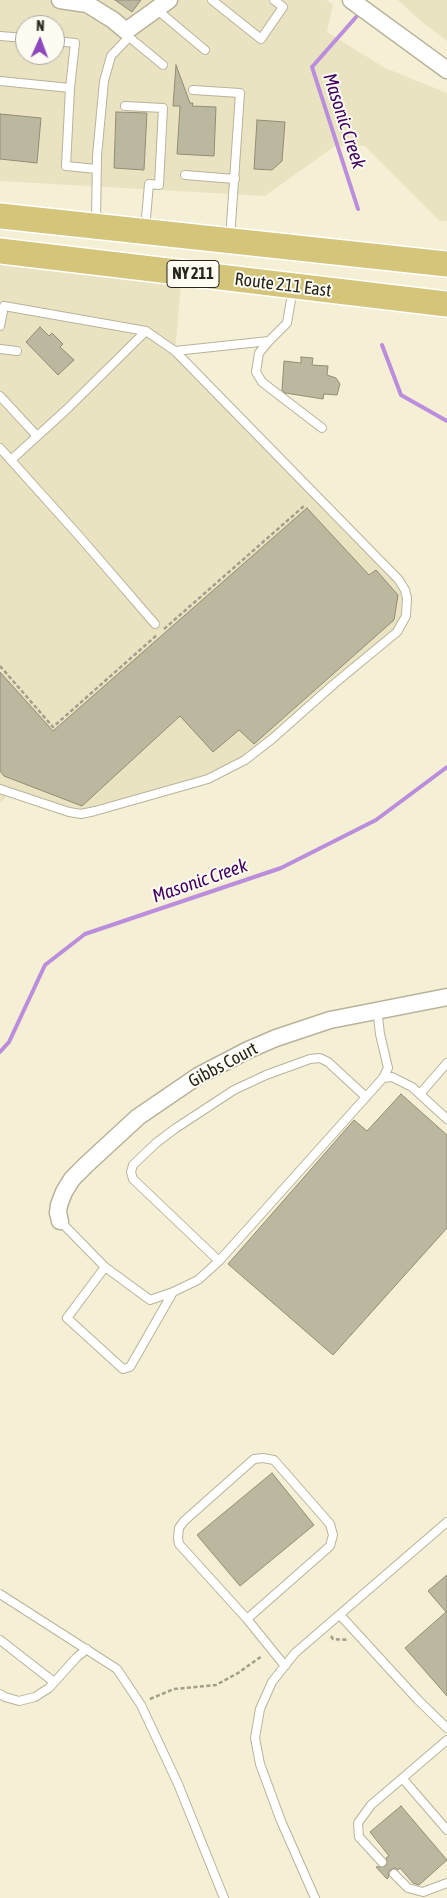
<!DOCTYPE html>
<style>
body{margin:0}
#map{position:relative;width:447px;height:1898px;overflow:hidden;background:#f4efd5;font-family:"Asap Condensed",sans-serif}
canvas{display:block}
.north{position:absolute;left:15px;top:15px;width:50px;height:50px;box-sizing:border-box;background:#fefcf2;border:1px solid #a8a69c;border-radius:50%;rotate:2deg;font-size:14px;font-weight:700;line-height:20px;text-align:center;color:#26241b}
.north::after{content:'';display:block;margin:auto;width:18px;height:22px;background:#8e48bb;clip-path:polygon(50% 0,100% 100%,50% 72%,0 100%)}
</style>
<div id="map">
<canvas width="447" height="1898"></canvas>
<div class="north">N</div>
</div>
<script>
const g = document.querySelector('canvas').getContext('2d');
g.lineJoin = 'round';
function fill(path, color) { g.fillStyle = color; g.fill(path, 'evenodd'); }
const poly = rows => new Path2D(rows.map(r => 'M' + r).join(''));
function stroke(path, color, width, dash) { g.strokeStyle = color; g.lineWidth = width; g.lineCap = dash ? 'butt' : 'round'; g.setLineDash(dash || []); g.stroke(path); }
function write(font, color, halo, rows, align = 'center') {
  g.font = font + ' "Asap Condensed",sans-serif'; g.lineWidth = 4; g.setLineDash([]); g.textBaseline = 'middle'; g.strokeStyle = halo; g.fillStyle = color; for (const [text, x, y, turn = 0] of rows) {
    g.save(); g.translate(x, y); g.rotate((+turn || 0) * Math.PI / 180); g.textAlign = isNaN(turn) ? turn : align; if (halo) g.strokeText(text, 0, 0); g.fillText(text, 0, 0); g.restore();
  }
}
const built = poly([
 [0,0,326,0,333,4,327,32,385,68,447,93,447,221,440,221,365,146,335,146,265,196,0,181],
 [25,25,55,25,55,55,25,55],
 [398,0,447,0,447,41,423,23],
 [0,251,182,273,175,351,405,590,403,625,272,739,208,779,81,814,10,793,0,803]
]);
const stream = poly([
 [358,209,312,67,357,16,359,11],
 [382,345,401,395,447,421],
 [0,1052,9,1042,45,965,85,934,281,868,376,820,447,767]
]);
const building = poly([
 [115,0,141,0,132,12,115,0],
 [176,65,190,103,193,103,192,106,216,107,214,156,177,154,180,106,173,106,176,65],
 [116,112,147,113,144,170,114,168,116,112],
 [0,114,41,118,37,163,0,159,0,114],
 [257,120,285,122,282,161,272,170,254,169,257,120],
 [40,327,49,336,52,333,63,344,60,347,74,360,58,375,26,342,40,327],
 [301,357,313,358,312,365,328,366,327,375,336,378,340,384,337,395,324,394,323,399,285,393,282,390,284,361,301,363,301,357],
 [307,508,369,575,376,570,398,595,394,620,254,744,239,730,213,752,180,716,82,806,4,776,0,771,0,672,53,731,307,508],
 [401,1094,447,1135,447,1228,333,1355,228,1264,354,1120,367,1131,401,1094],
 [272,1473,314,1525,240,1586,197,1535,272,1473],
 [447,1575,447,1696,405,1648,446,1612,428,1591,447,1575],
 [401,1806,447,1860,419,1885,413,1883,400,1868,398,1870,395,1868,390,1870,388,1873,389,1877,387,1879,376,1867,385,1866,387,1863,386,1858,389,1856,370,1832,401,1806]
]);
const path = poly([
 [164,629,304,506],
 [0,666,53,727,158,634],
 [331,1636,333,1639,349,1640],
 [150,1699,174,1689,216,1685,238,1673,262,1656]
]);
const lane = poly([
 [212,0,261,39,283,7,274,0],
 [155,8,205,50],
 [0,36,25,38],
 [129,37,163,65],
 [55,41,75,43,70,88],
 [0,81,70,88,66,166,97,169],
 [193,90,240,93,230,239],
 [125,106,163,108,159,185,149,184,145,229],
 [185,175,235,179],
 [96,222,97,156,104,81,111,56,129,37,126,31],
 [0,326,4,306,146,331,66,410,11,460],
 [269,341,259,353,256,372,262,382,322,428],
 [0,349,17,351],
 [175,351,269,341,287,323,293,288],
 [0,396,37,436],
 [0,448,79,536,155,624],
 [0,789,69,812,81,814,95,811,208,779,245,760,272,739,334,684,397,632,406,616,407,598,405,590,399,580,175,351,146,331],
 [383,1078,392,1077,412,1087,447,1119],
 [420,1094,447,1063],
 [60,1221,105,1267,67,1318,123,1369,130,1367,173,1292,198,1280,219,1261,383,1078,388,1068,380,1034,377,1009],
 [219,1261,133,1179,131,1172,133,1165,156,1143,176,1128,234,1090,266,1075,310,1059,320,1058,328,1062,366,1097],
 [105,1267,150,1300,173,1292],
 [0,1594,117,1669,141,1705,178,1784,224,1898],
 [340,1615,418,1700,447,1728],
 [247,1619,179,1544,178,1538,179,1528,184,1521,254,1459,263,1458,274,1460,330,1524,333,1535,330,1546,247,1619,285,1666],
 [0,1640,54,1682],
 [0,1694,5,1697,19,1701,35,1697,49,1688,77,1657,87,1649],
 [403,1779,447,1830],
 [382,1862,359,1837,358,1823,371,1805,447,1740],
 [394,1874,408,1888,423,1892,447,1883],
 [315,1898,281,1821,260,1764,255,1738,260,1709,272,1682,295,1653,447,1522]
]);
const street = poly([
 [60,0,87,4,113,20,126,31,169,0],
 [351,0,447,70],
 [60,1221,58,1213,59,1205,64,1192,72,1179,87,1164,138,1117,198,1076,248,1050,276,1038,330,1020,447,997]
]);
const primary = poly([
 [0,216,447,264],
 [0,251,447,304]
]);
const shields = [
 [193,274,52]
];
const shieldNames = [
 ["NY 211",193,274]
];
const streetNames = [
 ["Route 211 East",283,285,7],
 ["Gibbs Court",223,1065,-28]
];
const waterNames = [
 ["Masonic Creek",344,121,72],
 ["Masonic Creek",200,881,-19]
];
fill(built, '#eae3c2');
stroke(stream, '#ba8edc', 4);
fill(building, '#bcb79f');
stroke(building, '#938d76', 1);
stroke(lane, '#b8b39a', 10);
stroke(street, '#b8b39a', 19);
stroke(primary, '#fff', 28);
stroke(path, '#a29e8b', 2.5, [4, 2.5]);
stroke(lane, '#fff', 8);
stroke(street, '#fff', 16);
stroke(primary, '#d4c57a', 25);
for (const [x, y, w] of shields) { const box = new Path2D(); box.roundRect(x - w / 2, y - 13.5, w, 27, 4); g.fillStyle = '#fefcf2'; g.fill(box); stroke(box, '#26241b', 1); }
write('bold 16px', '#26241b', null, shieldNames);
write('18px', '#26241b', '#fefcf2', streetNames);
write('italic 19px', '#400060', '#fefcf2', waterNames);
</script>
